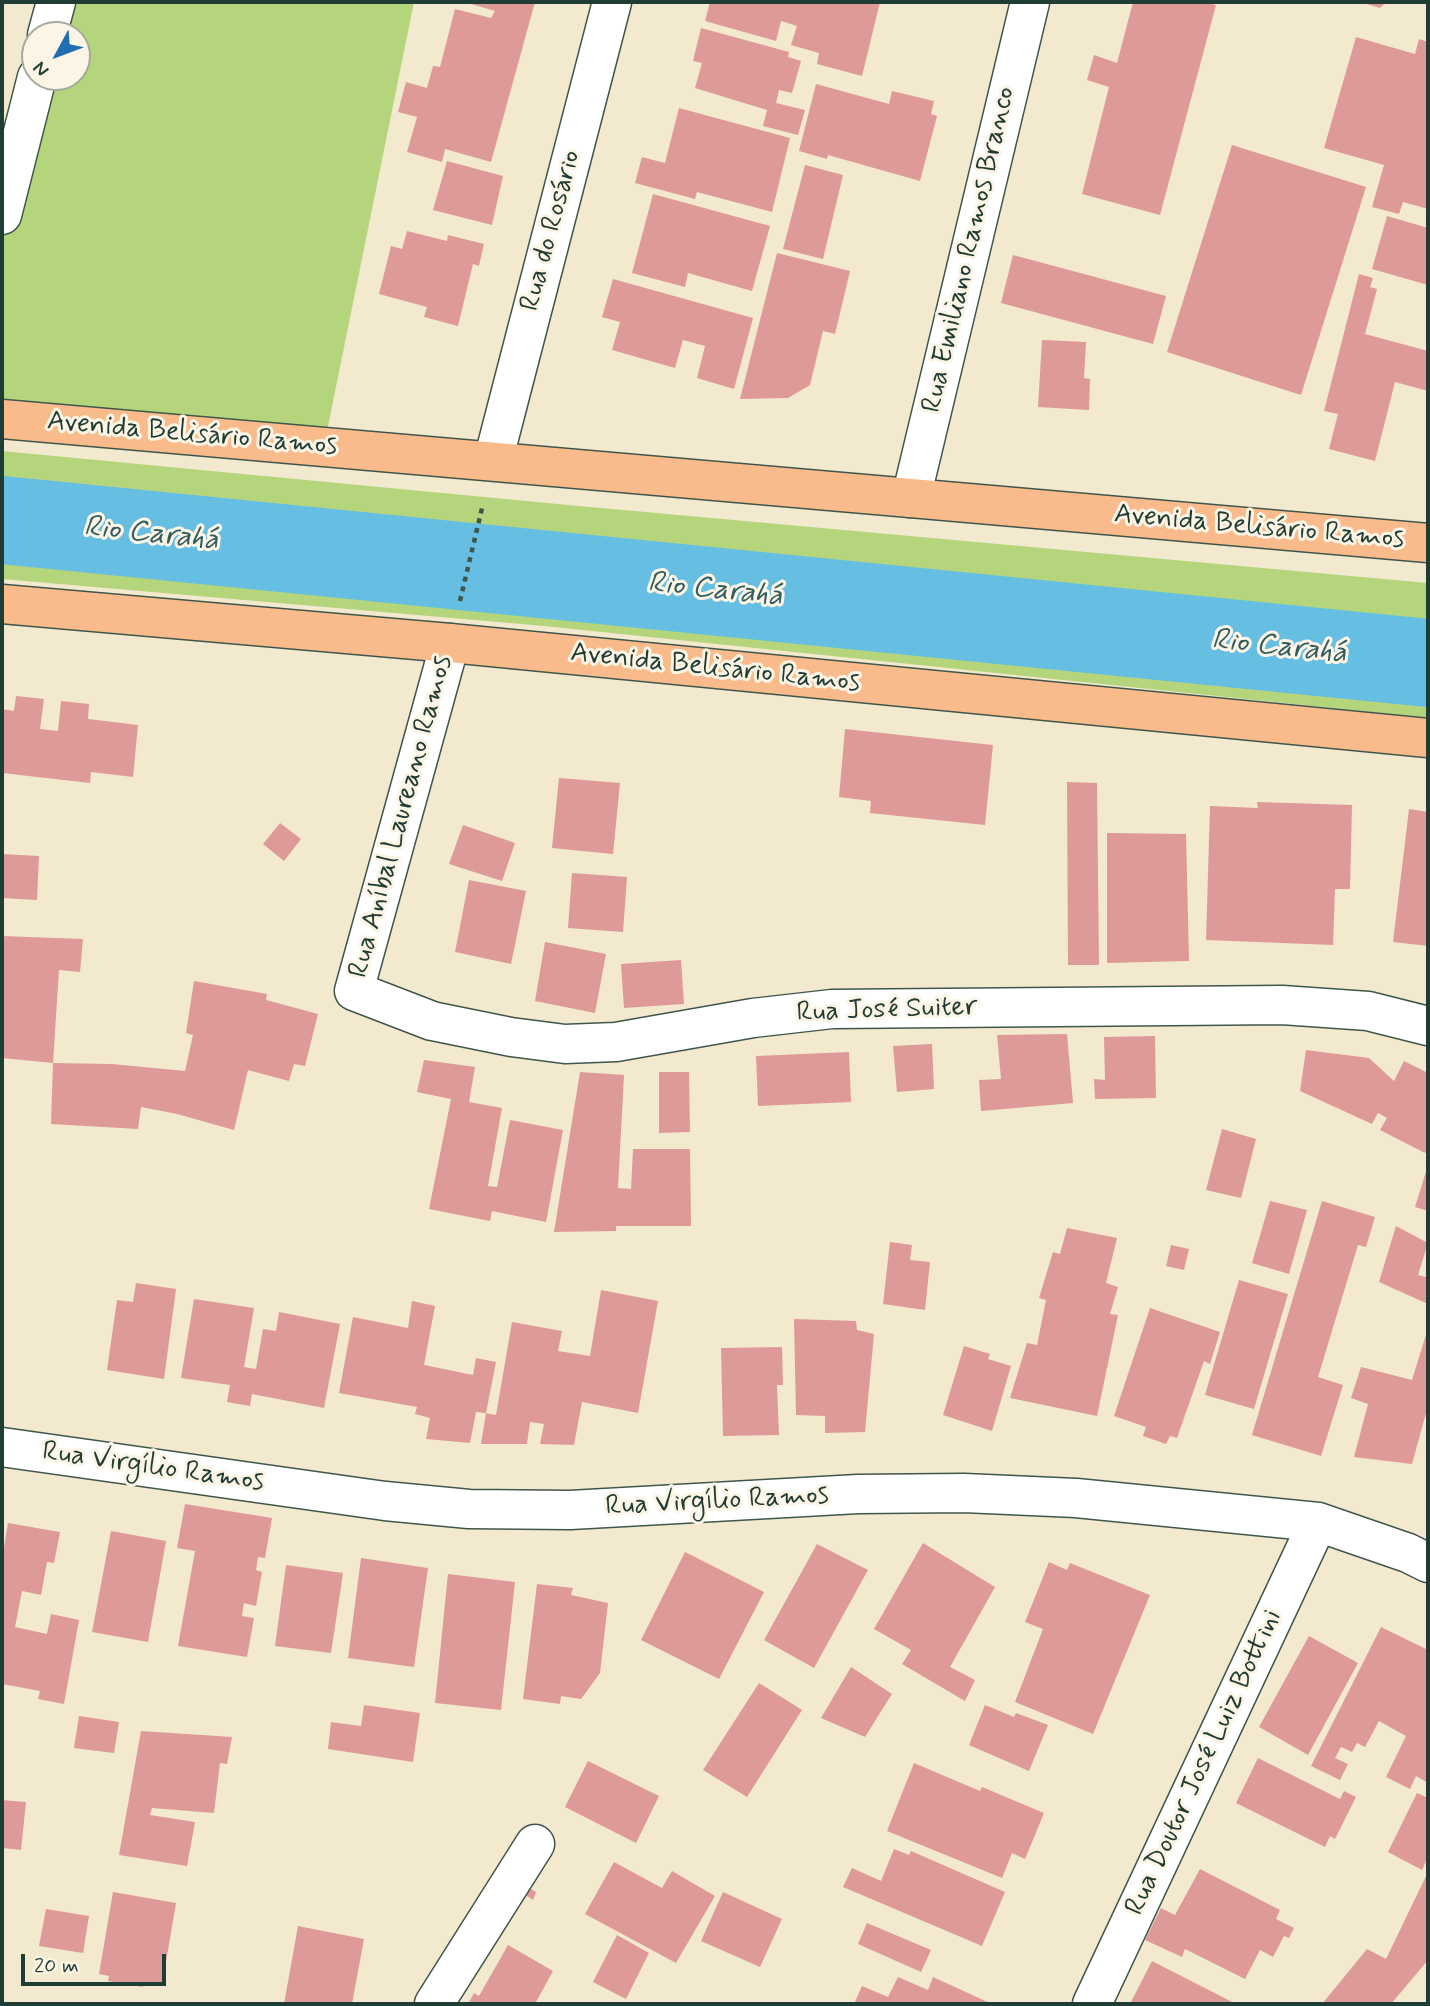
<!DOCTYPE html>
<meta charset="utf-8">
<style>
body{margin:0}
#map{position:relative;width:1430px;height:2006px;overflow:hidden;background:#f3e9ce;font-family:Mynerve,sans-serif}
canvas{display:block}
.frame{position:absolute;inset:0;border:4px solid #1f3d34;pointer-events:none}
.north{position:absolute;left:21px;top:21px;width:70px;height:70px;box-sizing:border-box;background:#fcf5e5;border:2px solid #a4ab9e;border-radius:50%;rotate:229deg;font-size:19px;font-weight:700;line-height:28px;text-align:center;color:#1f3d34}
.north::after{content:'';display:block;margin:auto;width:24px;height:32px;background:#1f6fb2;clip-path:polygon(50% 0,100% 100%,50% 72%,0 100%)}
.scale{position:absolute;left:21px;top:1954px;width:145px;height:32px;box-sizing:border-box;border:4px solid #1f3d34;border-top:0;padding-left:9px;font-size:21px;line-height:24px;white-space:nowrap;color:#1f3d34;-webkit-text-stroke:5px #fcf5e5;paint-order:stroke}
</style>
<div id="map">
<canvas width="1430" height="2006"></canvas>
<div class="frame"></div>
<div class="north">N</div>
<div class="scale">20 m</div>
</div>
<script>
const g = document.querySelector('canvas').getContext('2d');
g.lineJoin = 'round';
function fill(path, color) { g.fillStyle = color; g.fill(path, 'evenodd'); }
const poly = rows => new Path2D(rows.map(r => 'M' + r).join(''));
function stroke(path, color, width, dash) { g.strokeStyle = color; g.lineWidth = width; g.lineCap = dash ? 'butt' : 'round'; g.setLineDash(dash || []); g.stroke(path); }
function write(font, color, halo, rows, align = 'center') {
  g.font = font + ' Mynerve,sans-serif'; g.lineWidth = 6; g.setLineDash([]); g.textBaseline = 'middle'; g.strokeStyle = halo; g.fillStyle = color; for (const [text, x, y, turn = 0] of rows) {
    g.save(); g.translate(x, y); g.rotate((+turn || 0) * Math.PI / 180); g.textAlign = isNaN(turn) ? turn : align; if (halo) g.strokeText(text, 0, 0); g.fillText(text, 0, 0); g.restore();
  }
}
const green = poly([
 [56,2,414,2,324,446,2,419,2,215,37,77,77,77,77,35,47,35],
 [2,451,568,505,1428,583,1428,718,544,626,2,579]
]);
const river = poly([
 [2,520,1428,663]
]);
const building = poly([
 [464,2,535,2,491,162,445,149,442,162,407,152,417,117,398,112,406,82,427,88,433,66,440,67,455,9,491,18,495,11],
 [710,2,880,2,862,76,817,64,819,53,791,45,797,26,781,21,776,41,705,21],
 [1133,2,1203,2,1216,5,1160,215,1082,194,1109,87,1087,80,1094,55,1117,63],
 [1360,2,1386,2,1380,8],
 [701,28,789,52,788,57,801,61,792,93,779,90,776,103,805,110,798,135,763,126,767,110,695,88,702,63,693,61],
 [1356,37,1415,54,1419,39,1428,42,1428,209,1403,202,1399,214,1372,207,1384,165,1324,148],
 [816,84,889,104,892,91,934,101,931,114,937,116,920,181,828,155,827,159,799,151],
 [679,108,790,138,772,212,697,192,695,199,635,183,642,157,665,163],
 [1232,145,1366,187,1301,395,1167,352],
 [447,161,503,176,492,225,433,210],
 [805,165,843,175,823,259,783,249],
 [653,194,770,226,752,291,688,273,685,287,632,273],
 [1387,216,1428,228,1428,285,1372,269],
 [407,231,447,241,448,235,484,244,479,266,473,264,458,326,424,317,427,307,379,294,391,246,402,249],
 [777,253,850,271,835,334,823,331,810,385,788,398,740,399],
 [1013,255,1166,296,1153,344,1001,303],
 [1359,274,1373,278,1370,287,1377,289,1365,334,1428,351,1428,391,1395,382,1375,461,1329,449,1338,414,1324,411],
 [613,279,753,318,734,389,697,378,705,346,683,340,675,368,612,350,620,322,602,317],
 [1042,340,1086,342,1084,378,1090,379,1089,410,1038,407],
 [16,696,44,699,40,729,58,731,61,701,89,704,88,719,138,725,133,777,91,772,90,783,2,773,2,709,14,711],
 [845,729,993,745,985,825,870,813,871,801,839,797],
 [559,778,620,783,613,854,552,848],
 [1067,782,1097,783,1099,965,1068,965],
 [1257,802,1352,805,1350,889,1335,889,1333,945,1206,940,1210,806,1258,808],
 [1409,809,1428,812,1428,946,1393,942],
 [280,823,301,839,284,861,263,844],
 [463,825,515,843,502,881,449,864],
 [1107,833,1186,834,1189,961,1107,963],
 [2,854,39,856,37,900,2,898],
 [572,873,627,877,623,932,568,928],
 [469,880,526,891,511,964,455,952],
 [2,936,83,939,80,972,59,970,53,1063,2,1058],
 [545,942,606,954,595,1013,535,1001],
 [681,960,684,1004,624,1008,621,964],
 [194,981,267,994,266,1000,318,1014,305,1066,294,1064,289,1081,248,1070,234,1130,177,1114,141,1107,138,1129,51,1124,53,1063,112,1064,185,1071,193,1035,186,1033],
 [1067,1034,1073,1103,981,1111,979,1080,1001,1079,997,1035],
 [1155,1036,1156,1098,1095,1099,1094,1079,1105,1080,1104,1037],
 [932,1044,934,1089,897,1092,893,1046],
 [1306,1050,1369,1058,1394,1081,1404,1061,1428,1073,1428,1147,1425,1153,1380,1130,1387,1118,1378,1113,1372,1124,1300,1091],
 [849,1052,851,1102,758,1106,756,1056],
 [424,1060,475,1067,469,1102,502,1108,488,1186,497,1187,510,1120,563,1130,546,1222,492,1211,490,1221,429,1209,451,1099,417,1092],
 [580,1072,624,1075,618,1188,631,1189,633,1149,690,1149,691,1226,616,1226,616,1231,554,1232],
 [659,1072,689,1072,690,1132,659,1133],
 [1222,1129,1256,1139,1241,1198,1206,1190],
 [1428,1165,1428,1211,1415,1207],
 [1270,1201,1307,1210,1289,1274,1252,1263],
 [1322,1201,1375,1217,1366,1247,1358,1245,1318,1377,1343,1385,1321,1456,1252,1435],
 [1396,1226,1428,1243,1418,1275,1426,1277,1428,1271,1428,1304,1379,1282],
 [1067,1228,1117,1238,1106,1283,1118,1287,1110,1314,1118,1315,1097,1416,1010,1398,1027,1343,1037,1345,1046,1300,1039,1298,1053,1252,1060,1254],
 [890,1242,912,1245,910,1260,930,1262,925,1310,883,1304],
 [1171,1245,1189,1249,1184,1270,1166,1266],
 [1239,1280,1288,1294,1254,1409,1205,1395],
 [136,1283,176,1289,164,1379,107,1370,117,1300,133,1302],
 [601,1290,658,1301,638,1413,582,1402,574,1445,540,1444,544,1424,530,1422,527,1444,481,1444,486,1413,496,1415,512,1322,562,1331,558,1351,590,1356],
 [194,1299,254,1308,244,1367,256,1369,263,1329,276,1331,279,1312,340,1324,324,1408,252,1394,250,1406,227,1402,230,1385,181,1378],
 [412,1301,435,1306,424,1365,473,1375,476,1358,496,1362,486,1413,476,1412,470,1443,426,1439,430,1418,415,1414,417,1407,339,1393,353,1317,408,1328],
 [1150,1308,1220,1332,1210,1364,1204,1361,1177,1438,1170,1436,1166,1444,1143,1436,1146,1427,1114,1416],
 [794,1319,856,1321,857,1330,874,1334,865,1432,825,1433,825,1416,796,1415],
 [1428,1328,1428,1406,1412,1464,1354,1457,1368,1404,1351,1398,1361,1367,1412,1380],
 [964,1346,990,1354,988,1359,1011,1366,992,1431,943,1415],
 [782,1347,783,1385,777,1385,779,1435,723,1436,721,1348],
 [185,1504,272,1518,265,1558,258,1557,256,1570,262,1572,256,1606,244,1603,242,1616,254,1618,247,1657,178,1646,195,1551,177,1548],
 [8,1523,60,1532,54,1563,47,1562,41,1595,22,1591,15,1627,47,1634,51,1614,79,1620,64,1704,38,1699,40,1691,2,1684,2,1559],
 [111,1531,166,1541,148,1642,92,1632],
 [923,1543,995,1587,950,1667,975,1680,965,1701,902,1664,911,1650,874,1629],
 [817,1544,868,1570,814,1668,764,1640],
 [685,1552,764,1592,719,1679,641,1640],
 [361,1558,428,1568,414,1667,348,1658],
 [1049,1562,1067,1570,1070,1563,1150,1595,1093,1734,1015,1702,1043,1629,1025,1622],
 [286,1565,343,1573,331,1653,275,1646],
 [448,1574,515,1582,501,1710,435,1703],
 [537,1584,573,1588,571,1595,608,1603,600,1673,581,1699,561,1696,560,1704,523,1699],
 [1381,1627,1428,1650,1428,1783,1416,1776,1410,1789,1386,1777,1406,1736,1379,1721,1365,1747,1357,1743,1352,1752,1341,1747,1335,1758,1348,1764,1340,1780,1311,1766],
 [1309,1636,1358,1663,1308,1755,1259,1727],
 [851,1667,892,1694,865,1737,821,1718],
 [759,1683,802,1710,747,1797,703,1770],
 [364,1705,420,1713,413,1762,328,1749,331,1722,361,1726],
 [985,1705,1014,1717,1016,1713,1048,1725,1029,1771,969,1745],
 [79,1716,119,1722,114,1753,74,1748],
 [141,1731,232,1737,227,1764,220,1763,214,1813,152,1808,150,1815,195,1822,187,1866,119,1855],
 [1258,1758,1340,1799,1344,1791,1356,1797,1335,1839,1330,1836,1325,1847,1236,1803],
 [588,1761,659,1796,636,1843,565,1807],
 [914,1763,980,1791,982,1787,1044,1813,1025,1859,1012,1853,1002,1878,887,1831],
 [1417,1793,1428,1798,1428,1857,1422,1870,1388,1852],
 [2,1800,26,1802,21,1850,2,1848],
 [894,1849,909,1855,911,1851,1005,1892,982,1946,843,1887,852,1868,881,1881],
 [614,1862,662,1888,672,1871,715,1896,676,1963,585,1914],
 [1200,1869,1280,1910,1276,1919,1294,1928,1289,1938,1284,1936,1273,1957,1260,1950,1245,1979,1185,1949,1182,1957,1145,1940,1161,1908,1175,1915],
 [1428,1872,1428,1960,1391,2004,1322,2004,1367,1949,1386,1959],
 [525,1886,536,1892,533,1900,521,1892],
 [113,1892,176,1903,162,1985,143,1983,143,1987,108,1981,109,1976,99,1974],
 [723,1892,782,1919,760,1967,701,1941],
 [46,1909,89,1916,83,1953,39,1946],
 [867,1923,931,1950,921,1972,858,1944],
 [298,1926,364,1939,352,2004,284,2004],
 [617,1935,649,1953,626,1999,593,1982],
 [508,1945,553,1971,536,2002,541,2004,468,2004,474,1993,479,1996],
 [1152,1961,1236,2004,1130,2004],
 [898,1977,928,1990,933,1977,992,2004,854,2004,862,1986,888,1997]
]);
const path = poly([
 [460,601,483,504]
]);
const minor = poly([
 [47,35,56,2],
 [2,215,37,77],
 [493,461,612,2],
 [911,498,1030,2],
 [450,643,354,991,432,1021,511,1037,565,1044,616,1042,753,1018,832,1009,1282,1005,1368,1011,1428,1026],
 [2,1447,385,1501,469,1509,570,1510,858,1494,964,1493,1076,1498,1318,1522,1408,1553,1428,1563],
 [434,2004,535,1844],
 [1092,2004,1318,1522]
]);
const primary = poly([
 [2,419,1428,543],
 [2,604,450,643,1428,738]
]);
const streetNames = [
 ["Rua do Rosário",552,231,-75],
 ["Rua Emiliano Ramos Branco",970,250,-77],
 ["Avenida Belisário Ramos",192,435,5],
 ["Avenida Belisário Ramos",1259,528,5],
 ["Avenida Belisário Ramos",715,669,6],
 ["Rua Aníbal Laureano Ramos",402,817,-75],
 ["Rua José Suiter",887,1011,-2],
 ["Rua Virgílio Ramos",153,1468,8],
 ["Rua Virgílio Ramos",717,1502,-3],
 ["Rua Doutor José Luiz Bottini",1205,1763,-65]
];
const waterNames = [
 ["Rio Carahá",151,535,6],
 ["Rio Carahá",715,591,6],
 ["Rio Carahá",1279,648,6]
];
fill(green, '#b5d57d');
stroke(river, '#66bee3', 88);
fill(building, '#de9a98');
stroke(minor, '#3f574b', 41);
stroke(primary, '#3f574b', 41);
stroke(path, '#3f574b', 4.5, [5, 5]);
stroke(minor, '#fff', 38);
stroke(primary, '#fabb8c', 38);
write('28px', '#1f3d34', '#fcf5e5', streetNames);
write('italic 30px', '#315d60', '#fcf5e5', waterNames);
</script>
